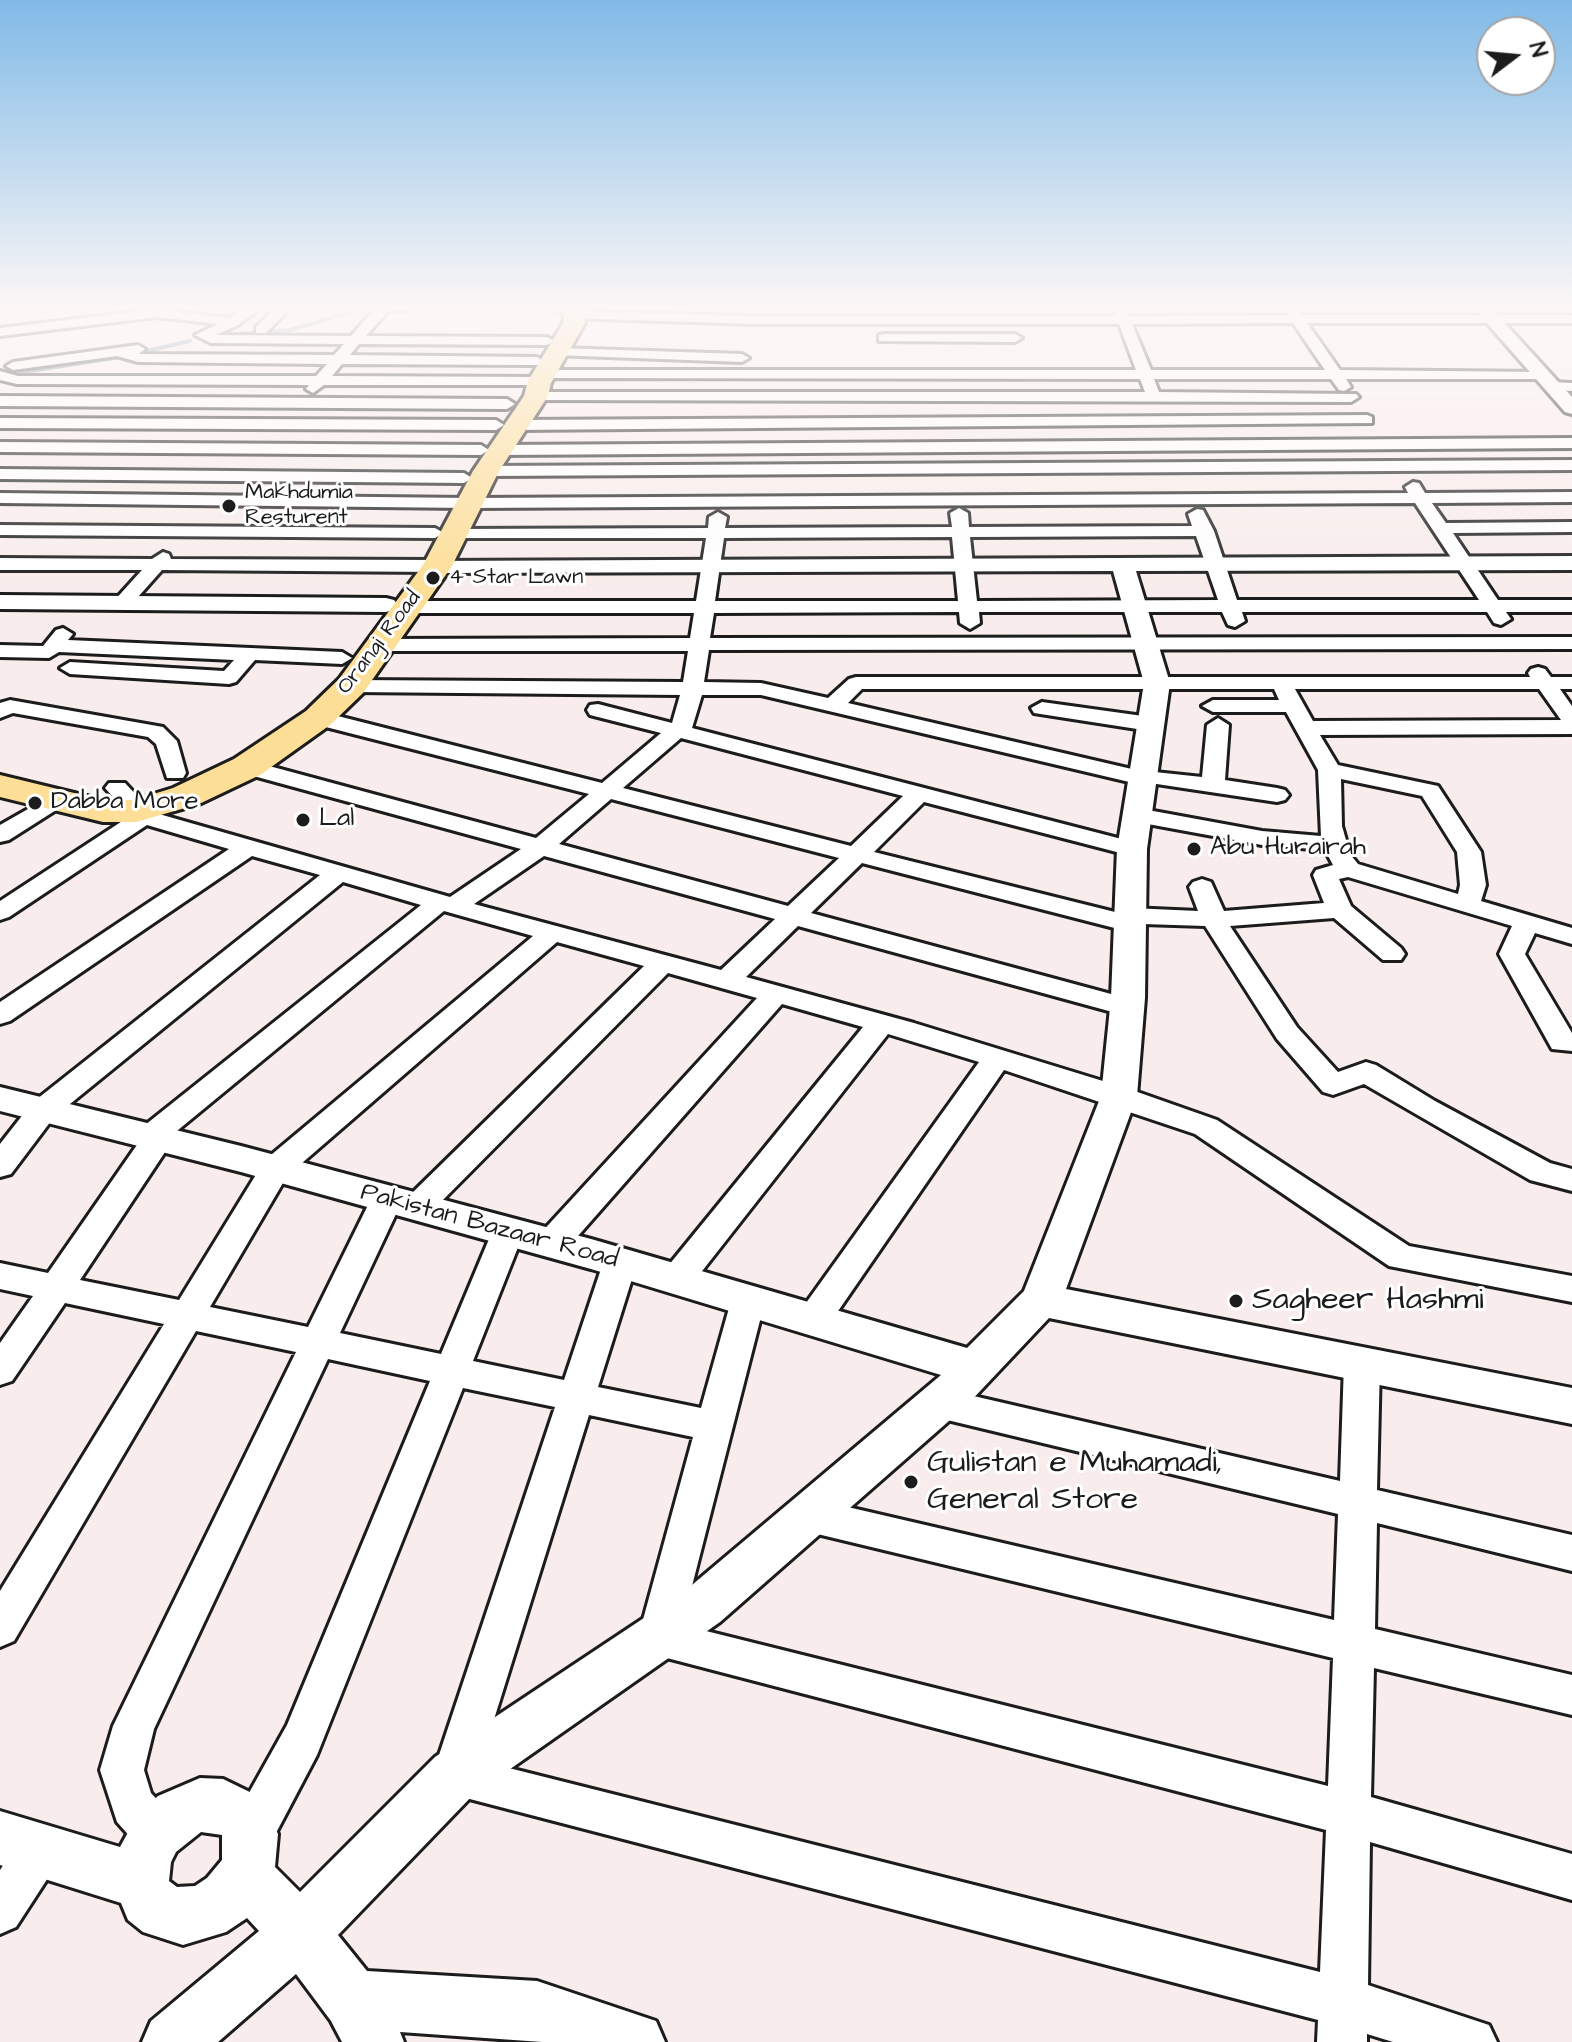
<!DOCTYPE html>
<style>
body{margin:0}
#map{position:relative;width:1572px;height:2042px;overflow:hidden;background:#f8edec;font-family:"Architects Daughter",sans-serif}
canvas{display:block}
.north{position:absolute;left:1476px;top:16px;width:80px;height:80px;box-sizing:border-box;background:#fff;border:2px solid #a4a4a4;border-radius:50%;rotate:74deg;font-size:22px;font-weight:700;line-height:32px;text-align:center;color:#1c1c1c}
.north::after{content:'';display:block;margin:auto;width:28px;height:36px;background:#1c1c1c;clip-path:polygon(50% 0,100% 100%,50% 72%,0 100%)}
</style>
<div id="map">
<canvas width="1572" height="2042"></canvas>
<div class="north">N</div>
</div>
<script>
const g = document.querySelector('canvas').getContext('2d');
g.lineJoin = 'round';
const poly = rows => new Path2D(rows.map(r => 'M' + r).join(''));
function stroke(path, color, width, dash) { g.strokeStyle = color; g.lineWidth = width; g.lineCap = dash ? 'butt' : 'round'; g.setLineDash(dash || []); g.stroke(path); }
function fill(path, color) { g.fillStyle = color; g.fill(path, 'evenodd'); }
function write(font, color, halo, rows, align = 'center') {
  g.font = font + ' "Architects Daughter",sans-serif'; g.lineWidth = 6; g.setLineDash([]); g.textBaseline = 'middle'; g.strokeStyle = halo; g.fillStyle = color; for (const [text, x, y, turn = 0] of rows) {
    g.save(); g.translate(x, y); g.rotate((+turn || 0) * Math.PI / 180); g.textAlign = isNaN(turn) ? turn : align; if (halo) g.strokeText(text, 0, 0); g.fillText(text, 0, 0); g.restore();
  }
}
const stream = poly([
 [221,335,291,330,369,306],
 [17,373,121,357,190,341]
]);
const minor = poly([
 [0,306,9,306,0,311,0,306],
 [248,306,264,306,238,325,216,335,351,336,377,306,415,306,409,310,389,310,366,336,547,337,554,341,547,345,359,344,350,355,537,357,544,361,537,365,342,364,332,376,542,377,542,371,547,370,1136,370,1119,324,754,324,569,318,569,312,574,311,754,316,1116,316,1113,306,1126,306,1129,316,1288,315,1282,306,1295,306,1301,315,1572,315,1572,323,1307,323,1340,370,1544,372,1546,375,1539,379,1346,379,1351,387,1344,391,1339,390,1331,379,1154,379,1159,392,1356,394,1359,397,1351,402,536,400,529,396,536,392,1145,392,1140,379,545,378,545,384,540,385,324,385,313,393,306,389,309,385,17,384,0,380,0,371,18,376,316,376,327,364,138,362,117,356,13,370,6,366,13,362,138,345,145,349,139,354,334,355,344,344,211,343,195,335,218,324,157,317,0,336,0,328,157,309,229,318,248,306],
 [1293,323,1325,370,1151,370,1132,324,1293,323],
 [278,306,292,306,266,333,256,333,256,327,278,306],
 [884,334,1015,334,1022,338,1015,342,879,341,879,335,884,334],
 [559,348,742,354,749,358,742,362,554,355,554,349,559,348],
 [1551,382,1572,383,1572,391,1546,389,1544,386,1551,382],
 [0,396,507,399,515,404,507,409,0,406,0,396],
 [1367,415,1372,417,1372,423,515,430,507,425,515,420,1367,415],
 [0,418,496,420,504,425,496,430,0,428,0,418],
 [1572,438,1572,448,500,455,492,450,500,445,1572,438],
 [0,442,481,445,489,450,481,455,0,452,0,442],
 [1572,460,1572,470,486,476,478,471,486,466,1572,460],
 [0,469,464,473,472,478,464,483,0,479,0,469],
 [1413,482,1419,483,1425,493,1572,492,1572,502,1432,503,1446,523,1572,522,1572,532,1453,533,1498,600,1572,600,1572,612,1506,612,1511,619,1501,625,1494,623,1487,612,1242,612,1245,621,1235,627,1228,625,1222,612,979,612,980,623,970,629,960,623,959,612,714,613,710,638,1572,637,1572,649,709,650,704,682,761,683,828,698,849,679,856,677,1530,677,1528,673,1531,669,1538,667,1545,669,1551,677,1572,677,1572,689,1560,689,1572,706,1572,734,1320,735,1338,765,1438,786,1481,852,1486,885,1481,901,1572,928,1572,944,1535,933,1525,954,1572,1033,1572,1051,1552,1049,1499,954,1512,926,1348,877,1339,879,1351,906,1401,948,1405,954,1401,960,1383,960,1334,918,1230,926,1297,1027,1338,1072,1366,1062,1376,1065,1435,1101,1550,1163,1572,1169,1572,1191,1530,1180,1364,1084,1333,1095,1323,1092,1277,1039,1205,926,1143,924,1139,930,1130,932,862,863,811,913,1137,1001,1141,1007,1137,1013,1127,1016,798,926,746,977,914,1023,1129,1089,1217,1120,1409,1246,1572,1276,1572,1302,1389,1266,1195,1134,1004,1070,825,1330,813,1333,801,1330,796,1320,801,1310,979,1062,888,1034,688,1289,676,1293,664,1289,659,1280,664,1271,863,1027,782,1004,563,1253,551,1256,539,1253,535,1244,539,1235,757,998,668,973,428,1215,417,1219,406,1215,401,1207,406,1199,644,966,557,942,287,1176,210,1307,308,1327,371,1199,376,1191,387,1187,398,1191,403,1199,340,1333,441,1354,492,1232,497,1223,508,1220,519,1223,524,1232,473,1361,564,1380,603,1263,608,1254,620,1250,632,1254,637,1263,598,1387,701,1408,731,1301,736,1292,748,1288,760,1292,765,1301,682,1625,1328,1786,1333,1658,809,1532,795,1527,790,1515,795,1503,809,1498,1334,1620,1338,1514,939,1418,926,1413,921,1403,926,1393,939,1388,1340,1481,1344,1364,1350,1354,1362,1350,1374,1354,1380,1364,1377,1490,1572,1535,1572,1571,1377,1523,1375,1629,1572,1675,1572,1715,1374,1668,1371,1797,1572,1854,1572,1900,1370,1842,1368,1985,1489,2025,1497,2042,1393,2042,1367,2034,1367,2042,1317,2042,1318,2020,439,1791,432,1776,555,1407,463,1388,317,1755,267,1850,251,1856,235,1850,229,1834,235,1818,287,1725,430,1381,328,1359,154,1729,144,1770,151,1793,173,1817,179,1833,173,1849,157,1855,141,1849,117,1822,100,1770,113,1726,296,1352,196,1331,14,1641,0,1647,0,1591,164,1324,65,1303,12,1381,0,1385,0,1343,33,1296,0,1289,0,1263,48,1273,139,1142,136,1136,140,1129,421,905,343,882,54,1117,11,1174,0,1177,0,1144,32,1103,320,875,252,856,10,1021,0,1024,0,1002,229,849,147,825,9,917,0,920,0,901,130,816,105,788,109,783,125,783,152,812,450,897,521,849,239,772,236,767,239,762,247,760,536,838,589,794,310,723,307,718,318,711,602,783,661,733,590,715,587,710,590,705,598,704,672,723,680,695,351,692,340,686,351,680,683,682,688,651,381,651,371,645,381,639,690,638,694,613,410,613,400,607,410,601,696,601,706,538,449,538,446,534,455,529,708,528,709,517,718,512,727,517,725,528,952,527,950,513,959,508,968,513,969,527,1192,526,1188,514,1197,509,1203,510,1214,531,1237,600,1479,600,1415,503,469,508,0,503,0,493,469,498,1408,493,1405,487,1413,482],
 [1196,536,1218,600,977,601,970,537,1196,536],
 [952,537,958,601,715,601,724,538,952,537],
 [862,689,1274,689,1279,700,1213,700,1202,706,1213,712,1286,712,1318,770,1321,836,1262,831,1137,808,1129,810,1125,815,1129,820,1137,822,1262,845,1325,850,1333,865,1316,870,1313,875,1324,903,1224,911,1211,882,1202,879,1193,882,1189,887,1198,911,1130,908,1119,913,874,852,924,802,1132,856,1141,854,1144,849,1141,844,692,728,702,695,761,695,1142,785,1150,783,1277,802,1285,800,1289,795,1285,790,1277,788,1225,780,1229,725,1218,718,1207,725,1202,777,1136,770,848,703,862,689],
 [1295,689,1539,689,1561,720,1313,721,1295,689],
 [681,738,903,796,851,846,623,788,681,738],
 [1341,779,1422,796,1457,852,1460,885,1458,894,1358,864,1350,854,1342,826,1341,779],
 [611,799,839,858,788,906,559,844,611,799],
 [544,856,775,919,721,970,474,904,544,856],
 [444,911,533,936,265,1160,179,1300,80,1280,169,1146,172,1135,444,911],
 [589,1415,693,1437,638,1638,644,1652,1326,1830,1320,1972,481,1761,589,1415],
 [0,525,435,528,444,533,435,538,0,535,0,525],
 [163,552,169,554,171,559,437,560,446,566,437,572,162,570,130,606,123,608,113,602,142,570,0,570,0,558,152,559,163,552],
 [63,628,73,634,68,640,342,652,352,658,342,664,255,660,236,682,229,684,70,674,60,668,70,662,224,671,234,660,59,652,49,658,0,657,0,645,43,646,56,630,63,628],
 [10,700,163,727,177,741,186,773,183,778,167,778,156,744,148,737,13,713,0,718,0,703,10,700],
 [1042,702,1150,717,1161,724,1150,731,1034,713,1031,708,1042,702],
 [56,793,64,795,68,800,64,805,9,840,0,842,0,825,56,793],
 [39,1828,55,1835,62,1851,55,1867,16,1927,0,1934,0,1870,23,1835,39,1828]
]);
const tertiary = poly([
 [1472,306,1489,306,1572,397,1572,414,1565,412,1472,306],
 [1572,556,1572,570,1136,571,1170,683,1147,849,1145,998,1137,1096,1066,1289,1572,1388,1572,1424,1049,1318,966,1406,720,1622,473,1795,338,1935,367,1971,537,1981,656,2021,665,2042,542,2042,400,2032,404,2042,342,2042,331,2021,296,1974,218,2042,142,2042,151,2021,259,1931,247,1918,226,1932,183,1945,143,1932,128,1920,121,1903,0,1865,0,1811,120,1847,138,1814,158,1796,200,1778,223,1779,260,1797,278,1834,275,1867,300,1892,435,1757,686,1590,941,1375,591,1269,241,1172,0,1111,0,1087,241,1146,591,1239,967,1348,1024,1291,1101,1096,1111,998,1117,849,1144,683,1113,571,437,573,429,571,426,566,429,561,1572,556],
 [201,1832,222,1835,222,1860,207,1878,195,1886,177,1887,169,1881,171,1862,176,1852,201,1832],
 [0,595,386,598,394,600,398,605,394,610,386,612,0,609,0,595]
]);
const primary = poly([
 [556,306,578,306,584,315,585,323,551,383,548,396,499,471,452,566,363,693,330,725,260,775,199,804,136,822,103,822,0,797,0,775,103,800,134,800,173,788,234,759,306,711,339,679,423,565,473,471,524,396,528,381,563,323,564,316,556,306]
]);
const markers = [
 [229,506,8,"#1c1c1c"],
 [433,578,8,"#1c1c1c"],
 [35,803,8,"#1c1c1c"],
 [303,820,8,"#1c1c1c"],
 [1194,849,8,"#1c1c1c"],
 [1236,1301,8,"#1c1c1c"],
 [911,1482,8,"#1c1c1c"]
];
const farPoinames = [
 ["Makhdumia",245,493],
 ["Resturent",245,518],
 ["4 Star Lawn",449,578]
];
const farStreetnames = [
 ["Orangi Road",380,643,-53]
];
const poiNames = [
 ["Dabba More",51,803],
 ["Lal",319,820],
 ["Abu Hurairah",1210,849]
];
const streetNames = [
 ["Pakistan Bazaar Road",489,1227,15]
];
const nearPoinames = [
 ["Sagheer Hashmi",1252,1301],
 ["Gulistan e Muhamadi,",927,1464],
 ["General Store",927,1501]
];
stroke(stream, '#5c8095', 4);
stroke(minor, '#1c1c1c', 6);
stroke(tertiary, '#1c1c1c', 6);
stroke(primary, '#1c1c1c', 6);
fill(minor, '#fff');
fill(tertiary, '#fff');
fill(primary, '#fcde96');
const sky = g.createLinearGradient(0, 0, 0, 592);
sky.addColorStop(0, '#81bae7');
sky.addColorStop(0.52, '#fcf7f6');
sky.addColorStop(1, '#fcf7f600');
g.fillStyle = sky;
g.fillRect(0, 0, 1572, 592);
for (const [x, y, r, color] of markers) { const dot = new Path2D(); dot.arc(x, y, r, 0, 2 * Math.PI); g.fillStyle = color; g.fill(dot); stroke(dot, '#fff', 3); }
write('22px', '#1c1c1c', '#fff', farPoinames, 'left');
write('22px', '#1c1c1c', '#fff', farStreetnames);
write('26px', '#1c1c1c', '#fff', poiNames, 'left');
write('26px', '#1c1c1c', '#fff', streetNames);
write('32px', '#1c1c1c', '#fff', nearPoinames, 'left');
</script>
